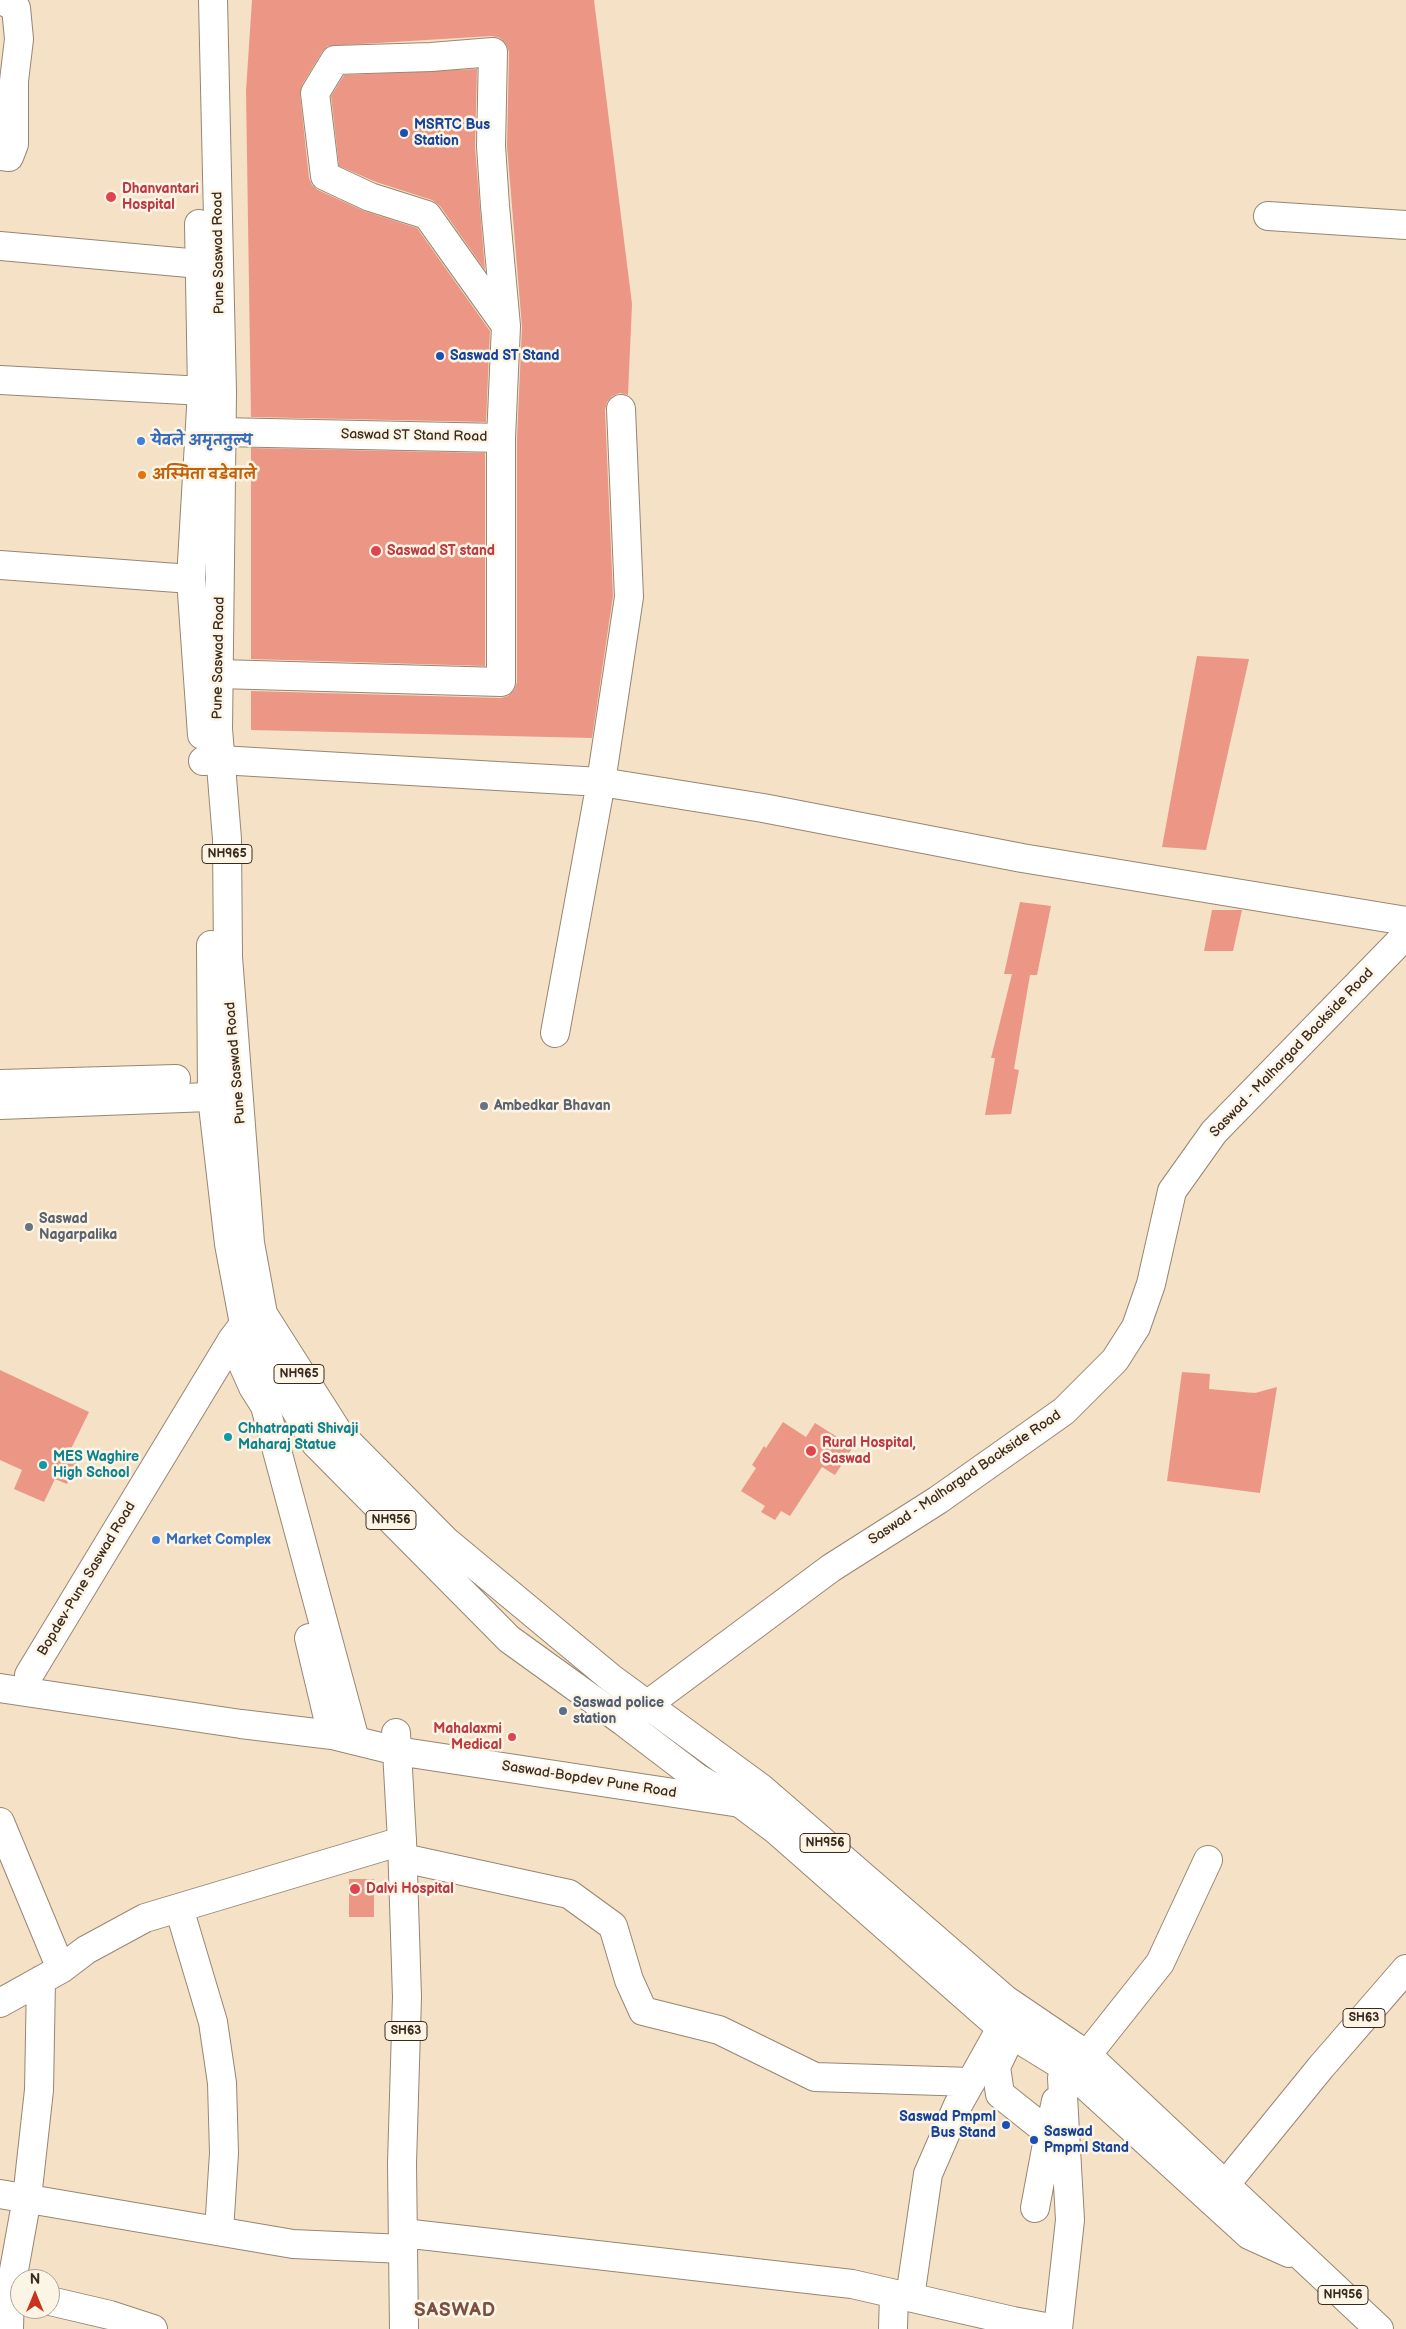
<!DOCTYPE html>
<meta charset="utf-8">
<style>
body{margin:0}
#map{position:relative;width:1406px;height:2329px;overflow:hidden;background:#f4e1c6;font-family:"Balsamiq Sans",sans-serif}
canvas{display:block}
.north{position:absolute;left:10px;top:2269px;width:50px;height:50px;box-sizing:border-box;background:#fcf5e5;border:1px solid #afa495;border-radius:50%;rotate:0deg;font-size:14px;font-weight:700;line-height:20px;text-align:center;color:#3b2a1e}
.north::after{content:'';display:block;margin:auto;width:18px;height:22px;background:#c8321e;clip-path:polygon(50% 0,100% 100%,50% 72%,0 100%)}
</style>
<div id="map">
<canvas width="1406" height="2329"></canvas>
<div class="north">N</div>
</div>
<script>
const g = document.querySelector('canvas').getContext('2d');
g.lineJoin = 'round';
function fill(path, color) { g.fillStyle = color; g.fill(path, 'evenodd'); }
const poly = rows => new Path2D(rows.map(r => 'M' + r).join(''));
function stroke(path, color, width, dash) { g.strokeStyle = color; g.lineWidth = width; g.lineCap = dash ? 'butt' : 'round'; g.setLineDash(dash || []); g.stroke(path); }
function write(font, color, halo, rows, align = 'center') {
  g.font = font + ' "Balsamiq Sans","Playpen Sans Deva",sans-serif'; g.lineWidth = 5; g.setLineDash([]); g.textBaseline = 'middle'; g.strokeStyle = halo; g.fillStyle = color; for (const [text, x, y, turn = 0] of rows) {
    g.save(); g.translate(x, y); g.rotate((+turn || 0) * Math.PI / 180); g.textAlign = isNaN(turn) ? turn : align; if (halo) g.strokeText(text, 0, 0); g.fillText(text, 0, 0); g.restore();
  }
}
const building = poly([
 [252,0,594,0,632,304,628,395,620,393,612,396,607,402,605,410,613,596,592,738,251,730,251,691,501,698,508,696,514,690,517,682,517,438,522,327,507,146,509,52,506,44,500,38,492,36,328,46,322,52,302,85,300,94,309,178,312,185,318,190,364,211,417,228,490,331,486,422,251,417,246,91],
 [477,69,475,147,485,270,440,206,432,200,376,182,339,166,331,96,344,75],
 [251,448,485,453,485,666,251,659],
 [1197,656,1249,659,1206,850,1162,847],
 [1020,902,1051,906,1037,975,1030,975,1014,1069,1019,1070,1011,1114,985,1115,995,1058,991,1058,1012,974,1004,974],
 [1212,910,1242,910,1233,951,1204,951],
 [0,1370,89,1412,68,1455,78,1460,67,1484,55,1479,44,1502,14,1489,22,1470,0,1460],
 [1182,1372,1210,1374,1209,1389,1255,1393,1277,1387,1260,1493,1167,1481],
 [783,1422,806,1437,815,1423,853,1447,835,1475,822,1467,790,1516,781,1511,775,1520,761,1512,765,1506,741,1491,756,1468,752,1465,764,1446,766,1448],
 [349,1879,374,1879,374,1917,349,1917]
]);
const minor = poly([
 [0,156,9,157,14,144,14,81,19,39,16,8,2,0],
 [1268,216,1406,225],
 [0,246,200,264],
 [0,380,222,392],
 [621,409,629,597,601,782,763,808,1022,858,1406,921],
 [501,438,506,326,427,215,370,197,325,176,315,93,335,60,431,57,493,52,491,146,495,206,506,326],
 [0,565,191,579],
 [219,674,501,682,501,438,221,432],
 [203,761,220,760,601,782,555,1033],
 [0,1084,176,1079],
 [0,1105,235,1096],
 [628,1719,831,1568,938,1500,1064,1411,1115,1360,1136,1327,1151,1284,1172,1191,1214,1132,1406,935],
 [0,1822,61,1969],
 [403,1858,569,1894,613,1926,629,1980,643,2011,719,2030,815,2077,971,2082],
 [179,1908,213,2022,222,2083,224,2153,219,2231],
 [0,2003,61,1969,86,1950,145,1918,402,1841],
 [1009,2040,996,2067,1000,2094,1049,2133,1056,2101],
 [0,2194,293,2244,403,2249],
 [1035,2208,1049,2133],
 [403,2233,852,2284,1013,2321,1056,2329],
 [910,2297,928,2174,958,2105,1001,2028,1014,2009],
 [50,2301,110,2315,153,2329],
 [9,2329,10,2292,27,2198,39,2090,41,1980],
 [893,2329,894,2294],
 [1058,2329,1070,2220,1062,2078,1066,2068,1087,2055,1160,1963,1208,1860]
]);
const major = poly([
 [232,1340,253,1387,265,1406,355,1740],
 [309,1638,332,1735],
 [29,1675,232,1340,244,1324,263,1314],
 [0,1688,241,1724,332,1735,397,1751,740,1803],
 [396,1733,402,1841,407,1997,402,2163,404,2329],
 [1212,2201,1321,2067,1406,1969]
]);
const highway = poly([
 [213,0,222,392,218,729,227,839,228,957,250,1243,263,1314,338,1432,446,1541,611,1678,761,1788,1006,2000,1087,2055,1379,2329],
 [199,224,202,391,191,579,202,735],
 [211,945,212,1097,229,1244,244,1324,316,1444,509,1639,624,1722,696,1777,740,1803,776,1830,1001,2028,1066,2068,1249,2235,1289,2253]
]);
const markers = [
 [404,133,5,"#1a4fb4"],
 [111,197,6,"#e0444e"],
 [440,356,5,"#1a4fb4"],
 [141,441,5,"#3f7fe0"],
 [142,475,5,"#e8710a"],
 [376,551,6,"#e0444e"],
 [484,1106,5,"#6b7280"],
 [29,1227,5,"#6b7280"],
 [228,1437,5,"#0f9aa8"],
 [811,1451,6,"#e0444e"],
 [43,1465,5,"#0f9aa8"],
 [156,1540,5,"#3f7fe0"],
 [563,1711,5,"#5c6f8a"],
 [512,1737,5,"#e0444e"],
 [355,1889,6,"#e0444e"],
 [1006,2125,5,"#1a4fb4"],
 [1034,2140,5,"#1a4fb4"]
];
const shields = [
 [227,854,50],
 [299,1374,50],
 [391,1520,50],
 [825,1843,50],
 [1364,2018,42],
 [406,2031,42],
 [1343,2295,50]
];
const shieldNames = [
 ["NH965",227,854],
 ["NH965",299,1374],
 ["NH956",391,1520],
 ["NH956",825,1843],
 ["SH63",1364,2018],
 ["SH63",406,2031],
 ["NH956",1343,2295]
];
const transitNames = [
 ["MSRTC Bus",414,125],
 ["Station",414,141],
 ["Saswad ST Stand",450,356],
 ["Saswad Pmpml",996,2117,"right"],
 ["Bus Stand",996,2133,"right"],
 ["Saswad",1044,2132],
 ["Pmpml Stand",1044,2148]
];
const healthNames = [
 ["Dhanvantari",122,189],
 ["Hospital",122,205],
 ["Saswad ST stand",387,551],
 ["Rural Hospital,",822,1443],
 ["Saswad",822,1459],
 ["Mahalaxmi",502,1729,"right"],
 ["Medical",502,1745,"right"],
 ["Dalvi Hospital",366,1889]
];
const streetNames = [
 ["Pune Saswad Road",219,253,-91],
 ["Saswad ST Stand Road",414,436,1],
 ["Pune Saswad Road",219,658,-89],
 ["Saswad - Malhargad Backside Road",1292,1053,-46],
 ["Pune Saswad Road",236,1063,-95],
 ["Saswad - Malhargad Backside Road",965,1478,-34],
 ["Bopdev-Pune Saswad Road",87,1579,-59],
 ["Saswad-Bopdev Pune Road",589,1780,9]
];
const shopNames = [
 ["येवले अमृततुल्य",151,441],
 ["Market Complex",166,1540]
];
const foodNames = [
 ["अस्मिता वडेवाले",152,475]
];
const worshipNames = [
 ["Ambedkar Bhavan",494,1106],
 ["Saswad",39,1219],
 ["Nagarpalika",39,1235]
];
const cultureNames = [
 ["Chhatrapati Shivaji",238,1429],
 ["Maharaj Statue",238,1445],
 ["MES Waghire",53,1457],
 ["High School",53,1473]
];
const serviceNames = [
 ["Saswad police",573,1703],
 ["station",573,1719]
];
const districtNames = [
 ["SASWAD",455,2311]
];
fill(building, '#ec9785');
stroke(minor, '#988672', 30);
stroke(major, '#988672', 30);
stroke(highway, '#988672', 30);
stroke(minor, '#fff', 28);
stroke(major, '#fff', 28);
stroke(highway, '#fff', 28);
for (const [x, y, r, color] of markers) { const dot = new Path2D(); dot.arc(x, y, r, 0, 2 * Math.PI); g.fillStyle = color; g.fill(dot); stroke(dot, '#fcf5e5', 2); }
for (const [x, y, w] of shields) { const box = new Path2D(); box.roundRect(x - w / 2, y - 9.5, w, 19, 4); g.fillStyle = '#fcf5e5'; g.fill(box); stroke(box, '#3b2a1e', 1); }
write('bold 12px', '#3b2a1e', null, shieldNames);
write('bold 14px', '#164399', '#fcf5e5', transitNames, 'left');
write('bold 14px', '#be3a42', '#fcf5e5', healthNames, 'left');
write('14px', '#3b2a1e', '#fcf5e5', streetNames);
write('bold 14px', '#366cbe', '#fcf5e5', shopNames, 'left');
write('bold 14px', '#c56008', '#fcf5e5', foodNames, 'left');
write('bold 14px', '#5b616d', '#fcf5e5', worshipNames, 'left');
write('bold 14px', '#0d838f', '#fcf5e5', cultureNames, 'left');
write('bold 14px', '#4e5e75', '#fcf5e5', serviceNames, 'left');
g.letterSpacing = '1px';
write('bold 19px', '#795042', '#fcf5e5', districtNames);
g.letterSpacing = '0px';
</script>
